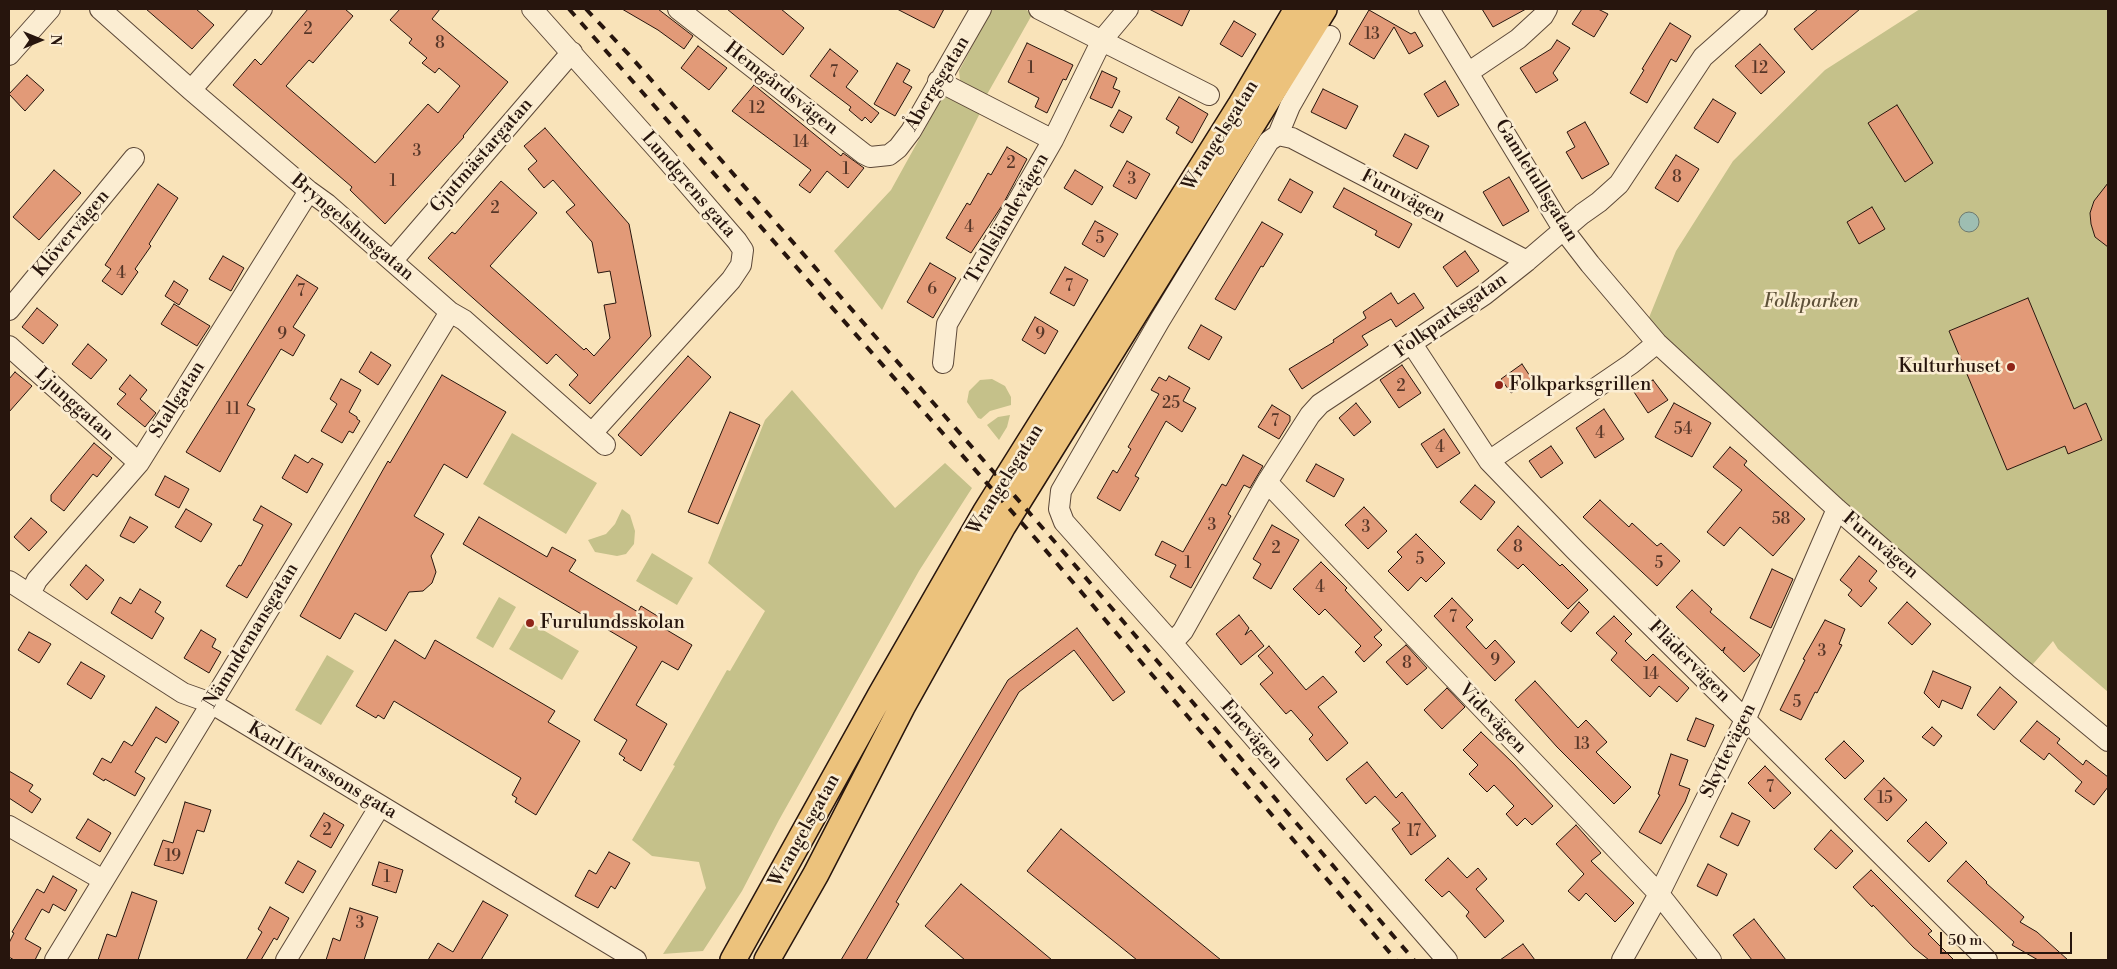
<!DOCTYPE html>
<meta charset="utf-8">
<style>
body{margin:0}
#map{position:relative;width:2117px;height:969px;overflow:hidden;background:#f9e3b9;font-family:"Libre Bodoni",serif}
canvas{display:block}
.frame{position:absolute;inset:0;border:10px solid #27150d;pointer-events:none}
.north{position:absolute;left:15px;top:15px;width:50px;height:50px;-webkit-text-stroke:4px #fbedd2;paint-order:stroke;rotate:90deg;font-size:14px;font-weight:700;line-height:20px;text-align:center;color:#27150d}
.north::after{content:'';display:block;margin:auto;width:18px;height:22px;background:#27150d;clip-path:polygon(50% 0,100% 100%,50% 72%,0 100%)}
.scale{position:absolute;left:1940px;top:932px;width:132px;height:22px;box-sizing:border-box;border:2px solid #27150d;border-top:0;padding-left:6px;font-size:15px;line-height:18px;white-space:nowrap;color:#27150d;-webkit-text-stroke:4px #fbedd2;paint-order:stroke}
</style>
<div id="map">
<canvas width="2117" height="969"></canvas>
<div class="frame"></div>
<div class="north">N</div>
<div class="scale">50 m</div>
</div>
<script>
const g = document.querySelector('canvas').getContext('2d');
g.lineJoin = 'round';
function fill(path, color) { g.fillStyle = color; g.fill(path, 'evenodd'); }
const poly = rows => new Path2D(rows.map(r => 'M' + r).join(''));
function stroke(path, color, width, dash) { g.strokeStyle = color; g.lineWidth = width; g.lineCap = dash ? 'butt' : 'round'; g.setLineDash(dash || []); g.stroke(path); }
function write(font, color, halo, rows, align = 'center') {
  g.font = font + ' "Libre Bodoni",serif'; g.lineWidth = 5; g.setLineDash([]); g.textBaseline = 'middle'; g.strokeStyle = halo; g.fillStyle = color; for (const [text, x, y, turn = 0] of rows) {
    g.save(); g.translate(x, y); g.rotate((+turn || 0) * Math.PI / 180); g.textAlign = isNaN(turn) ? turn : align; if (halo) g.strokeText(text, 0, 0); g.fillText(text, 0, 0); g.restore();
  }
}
const green = poly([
 [992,9,1024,9,1033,13,985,98,965,88,960,80,959,71],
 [1920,9,2108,9,2108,195,2094,201,2090,213,2091,224,2095,237,2108,247,2108,692,2058,649,2053,641,2021,678,1646,325,1676,251,1733,161,1825,70],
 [2028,298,2074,409,2086,404,2102,440,2065,446,2007,470,1949,331],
 [943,96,980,113,882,310,834,251,891,190],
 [992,379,1005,386,1011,397,1011,405,990,411,981,419,978,418,967,402,969,391,980,380],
 [792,390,895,508,945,463,972,488,919,571,779,820,742,891,703,951,663,954,706,888,699,862,652,856,632,840,675,766,673,765,727,670,730,671,765,611,708,563,765,420],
 [1010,415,1007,427,999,440,987,425,998,417],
 [512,433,597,483,566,534,483,484],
 [622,509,630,515,635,531,634,544,626,554,617,556,595,552,588,540,606,534,615,524],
 [652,553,693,578,677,605,636,581],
 [499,597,516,607,493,648,476,638],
 [526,620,579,651,562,680,509,649],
 [327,655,354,671,321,725,295,710]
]);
const water = poly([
 '1959 222a10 10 0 1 1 20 0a10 10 0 1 1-20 0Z'
]);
const building = poly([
 [146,9,196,9,214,25,192,49,146,9],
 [308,9,345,9,353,16,313,63,309,60,286,86,375,163,428,104,438,113,460,86,439,68,435,73,422,63,427,58,409,43,412,39,390,20,400,9,440,9,432,19,508,82,463,136,464,137,385,224,350,190,352,187,233,85,255,59,261,65,308,9],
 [622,9,658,9,693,36,684,49,658,30,622,9],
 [727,9,781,9,804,28,783,55,727,9],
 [897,9,944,9,934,28,897,9],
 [1149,9,1190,9,1182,26,1149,9],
 [1482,9,1526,9,1493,27,1482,9],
 [1582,9,1598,9,1608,14,1594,37,1572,24,1582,9],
 [1818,9,1860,9,1812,50,1794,29,1818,9],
 [1369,10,1411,34,1415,32,1423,46,1409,54,1394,27,1374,59,1349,44,1369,10],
 [1234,21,1256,34,1242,57,1220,44,1234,21],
 [1670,23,1691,36,1676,62,1671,59,1647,103,1630,93,1644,70,1642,69,1670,23],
 [1557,40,1570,48,1553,73,1558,80,1536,93,1520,68,1551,49,1557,40],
 [1027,43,1073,65,1066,80,1063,79,1047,113,1035,107,1039,98,1008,82,1027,43],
 [1760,44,1785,72,1761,94,1735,66,1760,44],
 [698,46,727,68,709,90,681,68,698,46],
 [830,49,858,71,846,87,879,113,871,123,865,117,862,121,849,110,851,107,810,76,830,49],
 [897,63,910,70,903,82,912,87,895,116,874,104,897,63],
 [1102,71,1117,78,1113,88,1120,91,1112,108,1090,98,1102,71],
 [27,75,44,90,25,111,9,94,27,75],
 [1445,81,1459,105,1438,117,1424,94,1445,81],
 [754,85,841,156,843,153,864,168,848,188,827,171,810,193,799,185,811,170,732,111,754,85],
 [1323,89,1358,106,1346,129,1311,112,1323,89],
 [1179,97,1208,114,1192,143,1176,133,1179,127,1166,119,1179,97],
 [1713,99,1736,113,1718,143,1694,128,1713,99],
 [1897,105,1933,163,1905,182,1868,123,1897,105],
 [1119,110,1132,117,1123,133,1110,126,1119,110],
 [1585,122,1609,164,1582,179,1566,152,1575,147,1567,132,1585,122],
 [545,128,629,224,651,336,590,404,569,385,578,375,556,354,547,364,428,258,452,232,455,234,501,181,537,213,490,266,584,350,586,348,594,356,610,338,604,305,616,303,610,271,598,273,592,242,566,212,575,205,553,180,544,188,528,169,537,161,524,146,545,128],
 [1405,134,1429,146,1417,169,1393,156,1405,134],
 [1007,147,1027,159,1003,204,971,253,946,238,967,203,970,205,988,173,991,175,1007,147],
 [1676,155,1699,169,1678,202,1655,188,1676,155],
 [1127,161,1150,174,1136,199,1113,186,1127,161],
 [54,170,81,193,39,240,13,217,54,170],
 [1075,170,1103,187,1092,205,1064,188,1075,170],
 [1509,177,1529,211,1503,226,1483,192,1509,177],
 [1290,179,1313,192,1301,213,1278,200,1290,179],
 [2108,183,2108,247,2095,237,2091,224,2090,213,2094,201,2108,183],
 [158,184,178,198,149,244,151,246,135,269,138,272,122,295,102,281,111,269,105,265,158,184],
 [1344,188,1412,224,1399,248,1375,235,1377,231,1333,207,1344,188],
 [1872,207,1885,229,1859,244,1847,222,1872,207],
 [1095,221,1118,234,1104,257,1082,244,1095,221],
 [1262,222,1283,234,1263,267,1261,266,1235,310,1215,299,1262,222],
 [1465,251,1479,271,1457,287,1443,267,1465,251],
 [223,256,244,268,231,291,209,279,223,256],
 [930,263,956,278,933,318,907,302,930,263],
 [1065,267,1088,280,1074,306,1050,293,1065,267],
 [297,275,318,288,293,327,305,335,293,356,281,349,247,405,255,409,220,472,186,452,297,275],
 [174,281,188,290,179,305,165,296,174,281],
 [1391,293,1398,304,1414,293,1424,308,1396,327,1391,319,1362,336,1368,345,1302,389,1289,369,1334,342,1333,340,1366,318,1363,312,1391,293],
 [2028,298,2074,409,2086,403,2102,440,2068,454,2065,446,2007,470,1949,331,2028,298],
 [174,304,210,326,197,346,161,324,174,304],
 [37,308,58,325,43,344,22,327,37,308],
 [1035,317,1058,331,1045,354,1022,340,1035,317],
 [1201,325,1222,337,1209,360,1188,348,1201,325],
 [88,344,107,360,91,379,72,364,88,344],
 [371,352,391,365,378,385,359,372,371,352],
 [688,356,711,377,641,456,618,435,688,356],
 [1522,364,1532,379,1511,393,1501,379,1522,364],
 [1402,365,1421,393,1399,408,1380,380,1402,365],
 [15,372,32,386,9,412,9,379,15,372],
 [130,375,147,390,140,399,156,413,145,427,117,404,126,394,119,389,130,375],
 [442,375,506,412,467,478,444,464,414,516,444,534,431,556,436,572,432,583,423,591,409,592,386,631,355,613,340,639,300,616,388,461,390,463,442,375],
 [1169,376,1190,388,1183,401,1196,408,1182,432,1166,421,1135,476,1139,478,1120,511,1097,498,1113,470,1117,473,1131,449,1128,447,1159,394,1151,390,1159,377,1166,381,1169,376],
 [341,379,361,390,349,412,357,417,357,419,360,421,353,433,349,431,342,443,321,431,337,404,330,399,341,379],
 [1653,380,1668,400,1648,413,1634,392,1653,380],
 [1356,403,1371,422,1354,436,1339,418,1356,403],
 [1674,403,1711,423,1692,457,1655,437,1674,403],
 [1272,405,1290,416,1290,421,1279,439,1258,427,1272,405],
 [1604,409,1624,439,1595,458,1576,428,1604,409],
 [730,412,760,425,718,524,688,512,730,412],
 [1444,429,1460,453,1437,468,1421,444,1444,429],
 [94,443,112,458,97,477,93,474,64,511,51,501,51,495,94,443],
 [1551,446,1563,463,1541,478,1529,461,1551,446],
 [1730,447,1747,461,1744,465,1805,519,1773,556,1740,527,1724,546,1707,532,1742,490,1713,467,1730,447],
 [295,455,308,463,312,458,323,464,307,493,282,478,295,455],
 [1243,455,1263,466,1250,488,1244,485,1228,514,1231,516,1191,588,1170,577,1176,565,1155,555,1162,541,1183,552,1222,484,1226,486,1243,455],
 [1316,464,1344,479,1334,497,1306,481,1316,464],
 [165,476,189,489,179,508,155,495,165,476],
 [1475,485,1495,502,1481,520,1460,502,1475,485],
 [1600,500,1629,527,1632,523,1657,546,1661,543,1680,561,1657,586,1583,517,1600,500],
 [261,506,292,524,247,598,226,586,239,565,241,566,263,525,253,520,261,506],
 [1364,507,1387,531,1368,549,1345,525,1364,507],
 [186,509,212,524,201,542,175,527,186,509],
 [130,517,148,527,134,543,120,536,130,517],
 [479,517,547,557,552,547,576,560,569,571,638,612,641,606,659,617,655,623,692,645,678,670,662,661,636,705,667,724,641,771,623,760,625,758,619,754,627,740,594,720,637,647,463,544,479,517],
 [31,518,47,532,29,551,14,537,31,518],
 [1272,525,1299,540,1271,589,1253,578,1261,564,1253,559,1272,525],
 [1518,526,1560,566,1562,564,1588,590,1568,609,1523,564,1518,569,1497,550,1518,526],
 [1416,534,1445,563,1426,582,1421,577,1408,591,1388,571,1402,557,1397,552,1416,534],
 [1859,556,1877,571,1869,581,1877,588,1861,607,1848,595,1852,590,1840,580,1859,556],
 [1321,562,1347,588,1345,590,1382,630,1374,637,1382,645,1364,662,1355,652,1361,646,1325,609,1319,615,1293,589,1321,562],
 [86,565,104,580,87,600,70,585,86,565],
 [1772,569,1793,579,1771,628,1750,618,1772,569],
 [140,589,161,602,155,612,164,618,152,639,111,613,120,597,131,604,140,589],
 [1692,590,1712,609,1710,612,1760,655,1744,672,1723,652,1725,647,1722,651,1676,607,1692,590],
 [1452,598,1473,620,1466,627,1486,649,1495,640,1515,662,1495,681,1434,616,1452,598],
 [1579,602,1589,612,1571,632,1561,623,1579,602],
 [1907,602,1931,624,1912,645,1888,623,1907,602],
 [1239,615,1249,628,1245,635,1251,630,1264,646,1241,665,1216,634,1239,615],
 [1614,616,1632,634,1625,641,1646,661,1653,654,1689,688,1677,702,1659,686,1650,697,1611,660,1617,653,1596,633,1614,616],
 [1825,620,1845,629,1839,644,1842,645,1817,693,1815,692,1801,720,1780,710,1805,660,1803,659,1825,620],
 [1077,628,1125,692,1113,701,1074,650,1019,692,896,902,899,904,866,960,841,960,1008,680,1077,628],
 [201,630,216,639,212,647,221,652,209,673,184,658,201,630],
 [29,632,51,644,39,663,18,650,29,632],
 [395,640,425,659,435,640,555,711,548,722,580,741,536,815,515,802,517,798,512,795,521,778,394,701,384,719,378,715,376,718,356,706,395,640],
 [1406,645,1427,668,1407,685,1386,662,1406,645],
 [1269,646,1306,690,1323,676,1337,692,1318,707,1348,743,1327,761,1309,739,1313,735,1291,710,1286,714,1260,684,1273,673,1258,656,1269,646],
 [81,662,105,676,91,699,67,684,81,662],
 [1933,671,1971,687,1962,709,1942,700,1939,708,1924,693,1933,671],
 [1535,681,1578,728,1586,720,1607,742,1596,752,1631,787,1614,804,1557,747,1515,700,1535,681],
 [2000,687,2017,702,1994,730,1977,715,2000,687],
 [1447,688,1465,707,1442,729,1424,710,1447,688],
 [156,707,179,722,166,743,156,737,135,772,145,778,135,796,105,779,104,781,93,774,102,758,111,763,124,741,132,746,156,707],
 [1696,718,1714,725,1705,747,1687,740,1696,718],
 [2037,721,2060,739,2057,743,2083,765,2086,760,2108,777,2108,787,2094,805,2075,791,2082,782,2049,753,2044,760,2020,741,2037,721],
 [1932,727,1942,736,1934,746,1922,737,1932,727],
 [1481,732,1514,764,1553,806,1532,825,1525,818,1517,826,1506,814,1514,806,1494,785,1487,792,1469,774,1478,765,1463,750,1481,732],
 [1844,741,1864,761,1845,779,1825,759,1844,741],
 [1671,754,1688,760,1679,785,1690,789,1685,802,1661,844,1639,832,1660,795,1658,794,1671,754],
 [1367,762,1396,798,1402,792,1436,836,1411,855,1392,829,1400,823,1375,796,1366,804,1346,779,1367,762],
 [1765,766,1791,793,1774,809,1748,783,1765,766],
 [9,771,33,785,29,791,41,799,32,813,9,798,9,771],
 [1884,778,1907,800,1887,821,1864,799,1884,778],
 [185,802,211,810,204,832,197,830,183,874,154,865,163,840,173,843,185,802],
 [324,813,344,825,331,848,310,836,324,813],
 [1732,813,1750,821,1738,846,1720,837,1732,813],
 [88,819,111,833,100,852,76,838,88,819],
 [1926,822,1947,843,1929,862,1907,841,1926,822],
 [1576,825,1601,853,1591,861,1634,903,1615,922,1586,893,1579,901,1568,891,1584,874,1556,844,1576,825],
 [1061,829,1221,960,1137,960,1027,871,1061,829],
 [1831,830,1853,851,1836,869,1814,849,1831,830],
 [609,852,630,863,615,889,611,886,598,908,575,896,589,870,596,874,609,852],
 [1448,858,1467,878,1478,868,1487,879,1476,889,1504,921,1485,938,1466,916,1469,912,1449,891,1442,897,1425,880,1448,858],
 [298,861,316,871,303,893,285,883,298,861],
 [1966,861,1987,882,1986,883,2024,917,2020,922,2037,932,2068,960,2038,960,2012,945,2014,942,1947,881,1966,861],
 [379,862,403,870,396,893,372,885,379,862],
 [1708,864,1727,874,1717,896,1697,886,1708,864],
 [1871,870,1932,931,1928,934,1954,960,1929,960,1914,948,1873,905,1872,907,1853,887,1871,870],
 [53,876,77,890,65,911,53,904,49,913,42,909,25,939,41,948,35,960,14,960,9,957,9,943,14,933,12,932,37,889,44,893,53,876],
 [961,884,1052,960,965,960,925,926,961,884],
 [132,892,157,901,138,960,98,960,107,934,116,937,132,892],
 [483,901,508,915,481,960,428,960,438,943,453,952,483,901],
 [270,907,289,918,277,940,274,938,261,960,246,960,262,932,258,929,270,907],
 [350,908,378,917,364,960,326,960,333,938,340,941,350,908],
 [1754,919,1786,960,1752,960,1733,935,1754,919],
 [1523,944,1535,960,1500,960,1523,944]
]);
const minor = poly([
 [100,9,191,90,309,191,327,204,450,312,464,320,605,445],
 [532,9,666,159,737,241,743,250,741,265,731,280,592,433],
 [678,9,864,154,870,157,889,155,898,148,911,131,981,9],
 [1039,9,1209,95],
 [1429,9,1563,229,1590,264,1657,343,1837,509,2020,668,2108,741],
 [9,55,50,9],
 [1469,72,1518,39,1543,16,1547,9],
 [938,81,1053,140,947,324,943,363],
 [191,90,262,9],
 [1278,135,1269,141,1160,320,1061,491,1059,509,1064,522,1172,643,1447,960],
 [1278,135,1292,138,1527,261],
 [1278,135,1290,106,1330,36],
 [1053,140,1102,40,1128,9],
 [393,260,572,52],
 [9,310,134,158],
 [1412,344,1489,461,1575,550,1987,960],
 [9,346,139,463],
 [1489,461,1631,364,1657,343],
 [1267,482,1659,894,1711,960],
 [9,581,183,693,211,703,636,960],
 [30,594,37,580,139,463,309,191],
 [1172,643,1183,631,1267,482,1310,415,1320,404,1484,295,1527,261,1582,214,1599,202,1619,184,1703,57,1757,9],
 [9,826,103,880],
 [55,960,450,312],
 [286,960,380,806],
 [1622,960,1659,894,1746,718,1837,509]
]);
const major = poly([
 [733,960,881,694,985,513,1240,106,1297,9],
 [767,960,816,874,902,707,1003,526,1324,9]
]);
const rail = poly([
 [569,9,1036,539,1396,960],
 [586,9,632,58,1061,549,1414,960]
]);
const markers = [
 [2011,367,5,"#8f2418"],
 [1499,385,5,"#8f2418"],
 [530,623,5,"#8f2418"]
];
const numberNames = [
 ["2",308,30],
 ["13",1372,35],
 ["8",440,44],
 ["1",1031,69],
 ["12",1760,69],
 ["7",834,73],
 ["12",757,109],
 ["14",801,143],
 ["3",417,152],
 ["2",1011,164],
 ["1",846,170],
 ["8",1677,178],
 ["3",1132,180],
 ["1",393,182],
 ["2",495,209],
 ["4",969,228],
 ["5",1100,239],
 ["4",121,274],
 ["7",1069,287],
 ["6",932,290],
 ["7",301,292],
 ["9",282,335],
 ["9",1040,335],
 ["2",1401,387],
 ["25",1171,404],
 ["11",233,410],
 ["7",1275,422],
 ["54",1683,430],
 ["4",1600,434],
 ["4",1440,448],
 ["58",1781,520],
 ["3",1212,526],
 ["3",1366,528],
 ["8",1518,548],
 ["2",1276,549],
 ["5",1420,560],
 ["1",1188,564],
 ["5",1659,564],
 ["4",1320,588],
 ["7",1453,618],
 ["3",1822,652],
 ["9",1495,661],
 ["8",1407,664],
 ["14",1651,675],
 ["5",1797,703],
 ["13",1582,745],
 ["7",1770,788],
 ["15",1885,799],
 ["2",327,831],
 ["17",1414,832],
 ["19",173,857],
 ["1",387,878],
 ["3",360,924]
];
const streetNames = [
 ["Åbergsgatan",938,84,-59],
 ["Hemgårdsvägen",781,89,38],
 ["Wrangelsgatan",1221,136,-58],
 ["Gjutmästargatan",482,156,-49],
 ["Gamletullsgatan",1536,181,58],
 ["Lundgrens gata",688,185,49],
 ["Furuvägen",1403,197,28],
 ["Trollsländevägen",1008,219,-60],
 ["Bryngelshusgatan",352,228,40],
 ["Klövervägen",72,234,-50],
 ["Folkparksgatan",1451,316,-35],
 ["Stallgatan",178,400,-58],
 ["Ljunggatan",74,405,42],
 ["Wrangelsgatan",1006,480,-58],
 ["Furuvägen",1880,546,40],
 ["Nämndemansgatan",252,636,-59],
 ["Flädervägen",1689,662,45],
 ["Videvägen",1492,719,46],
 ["Enevägen",1251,735,49],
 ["Skyttevägen",1729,751,-64],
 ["Karl Ifvarssons gata",322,771,31],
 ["Wrangelsgatan",805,831,-61]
];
const parkNames = [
 ["Folkparken",1811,302]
];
const poiNames = [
 ["Kulturhuset",2001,367,"right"],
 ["Folkparksgrillen",1509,385],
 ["Furulundsskolan",540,623]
];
fill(green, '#c5c18a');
fill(water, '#9ebeb2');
stroke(water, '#6e7a70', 1);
fill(building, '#e29a78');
stroke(building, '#27150d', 1);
stroke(minor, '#5c4838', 22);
stroke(major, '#27150d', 28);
stroke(minor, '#fbedd2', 20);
stroke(major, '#ecc27c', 25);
stroke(rail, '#27150d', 4, [9, 9]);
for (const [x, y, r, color] of markers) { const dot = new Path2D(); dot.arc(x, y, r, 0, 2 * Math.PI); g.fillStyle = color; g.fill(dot); stroke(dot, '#fbedd2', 2); }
write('16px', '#563628', null, numberNames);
write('19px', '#27150d', '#fbedd2', streetNames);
write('italic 19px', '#5e5139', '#fbedd2', parkNames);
write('19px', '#27150d', '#fbedd2', poiNames, 'left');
</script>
